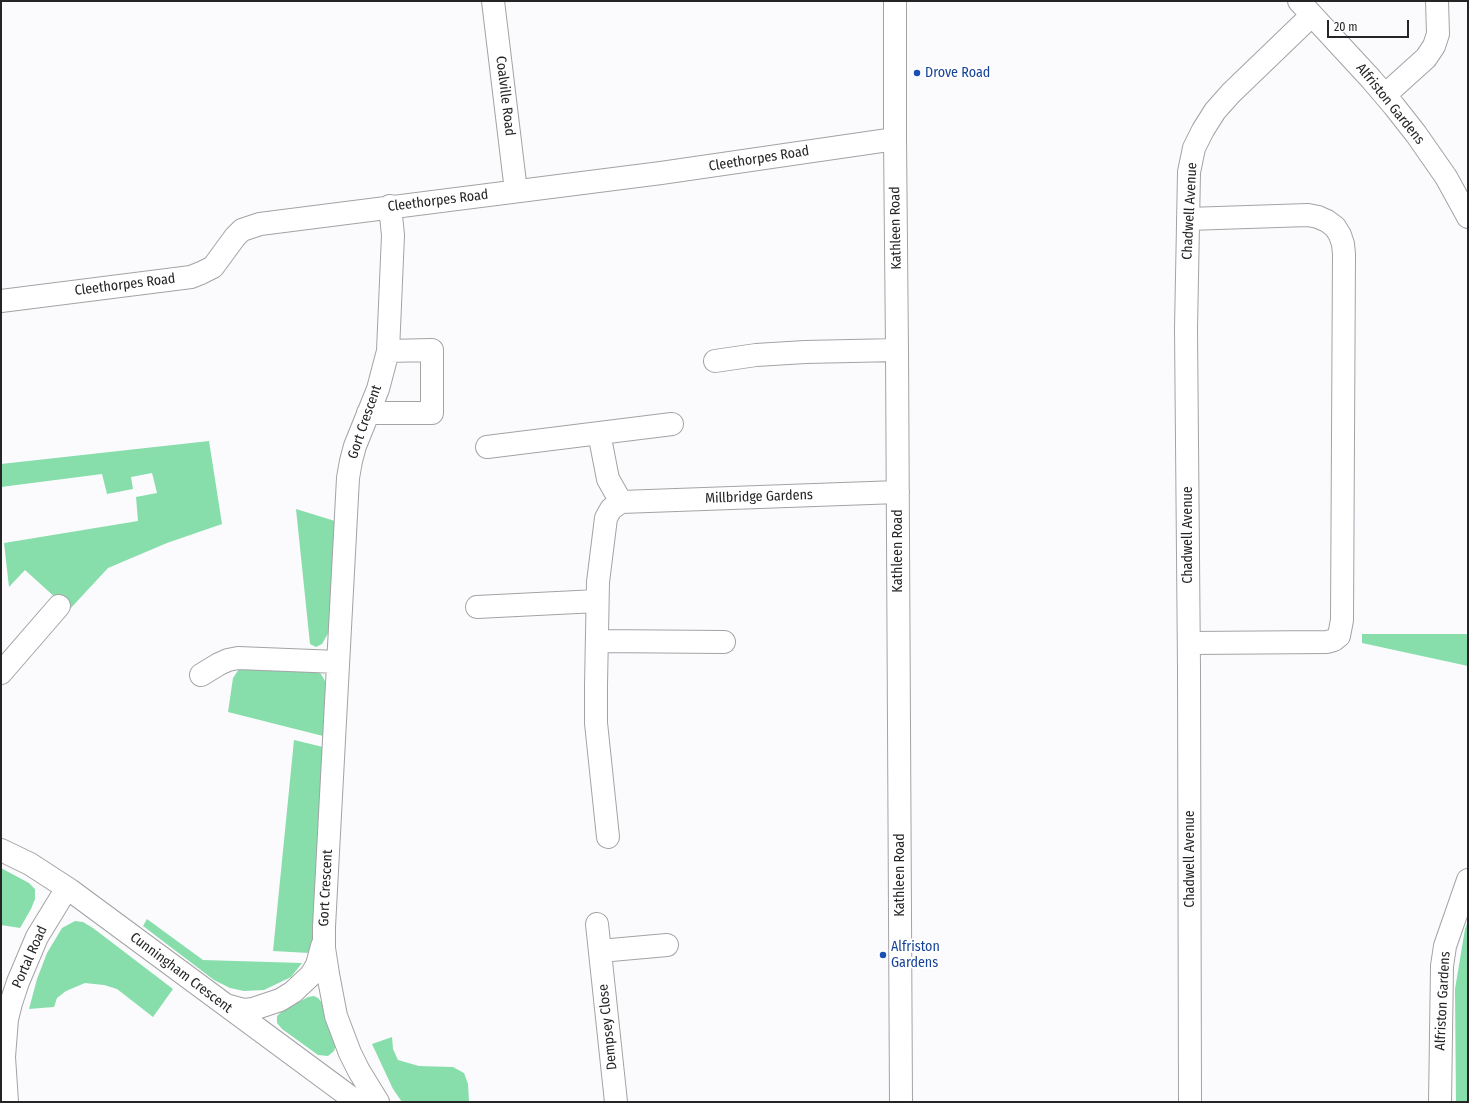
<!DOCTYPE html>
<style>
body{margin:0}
#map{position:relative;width:1469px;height:1103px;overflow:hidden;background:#fbfbfe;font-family:"Fira Sans Condensed",sans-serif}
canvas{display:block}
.frame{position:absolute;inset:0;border:2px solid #252526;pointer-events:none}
.scale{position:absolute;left:1327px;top:20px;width:82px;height:18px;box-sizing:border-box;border:2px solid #252526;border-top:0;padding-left:5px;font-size:12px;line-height:14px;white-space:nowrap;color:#252526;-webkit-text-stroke:3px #fff;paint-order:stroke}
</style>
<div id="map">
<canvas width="1469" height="1103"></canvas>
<div class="frame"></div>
<div class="scale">20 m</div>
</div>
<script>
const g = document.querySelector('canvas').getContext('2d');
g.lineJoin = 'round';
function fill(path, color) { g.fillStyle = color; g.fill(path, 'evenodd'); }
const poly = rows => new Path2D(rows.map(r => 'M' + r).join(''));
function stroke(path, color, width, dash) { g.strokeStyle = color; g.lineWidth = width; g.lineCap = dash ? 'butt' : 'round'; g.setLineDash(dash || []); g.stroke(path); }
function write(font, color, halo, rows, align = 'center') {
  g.font = font + ' "Fira Sans Condensed",sans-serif'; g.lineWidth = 4; g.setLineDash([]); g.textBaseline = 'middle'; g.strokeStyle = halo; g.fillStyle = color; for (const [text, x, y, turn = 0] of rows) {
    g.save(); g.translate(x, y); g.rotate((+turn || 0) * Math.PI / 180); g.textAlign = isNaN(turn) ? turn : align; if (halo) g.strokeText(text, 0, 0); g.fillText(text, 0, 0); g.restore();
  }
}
const green = poly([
 [209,441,222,524,167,543,108,568,69,610,25,570,9,587,4,543,138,521,136,497,157,493,152,473,131,477,133,489,107,494,102,474,1,487,1,464],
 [296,509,335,521,330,630,322,644,316,647,310,644],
 [1362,634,1468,634,1468,666,1362,643],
 [239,669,315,671,321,674,325,681,327,688,323,736,228,712,233,678],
 [294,740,323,747,313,936,309,953,273,951],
 [1,868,29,883,35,889,35,899,31,909,20,928,1,925],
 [147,919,203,960,302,963,291,977,264,990,244,991,230,988,214,980,143,926],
 [75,921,83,922,93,928,173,989,153,1017,117,989,104,985,94,984,85,983,66,991,57,998,54,1007,29,1009,37,979,47,953,62,928],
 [1468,921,1468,1102,1456,1102,1455,989,1465,929],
 [314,996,318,998,323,1004,336,1045,334,1051,328,1056,318,1055,282,1029,277,1023,277,1016,282,1011,308,997],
 [392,1037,393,1049,398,1060,419,1066,453,1067,464,1073,468,1084,469,1102,402,1102,393,1089,372,1044]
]);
const minor = poly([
 [493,1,516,191],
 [895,1,895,139,897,350,901,1102],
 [1299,1,1371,79,1394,106,1416,134,1446,177,1468,217],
 [1385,95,1426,58,1434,46,1438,34,1437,1],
 [1188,219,1308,215,1318,217,1327,221,1335,227,1340,235,1343,244,1344,254,1342,620,1339,636,1334,640,1327,642,1189,643],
 [1,301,191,277,201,273,213,267,235,237,242,230,260,224,661,173,895,139],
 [715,361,756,355,805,352,897,350],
 [368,413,432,413,432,350,388,351],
 [599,433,608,479,621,502],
 [487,447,672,424],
 [477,607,597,601],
 [597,641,724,642],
 [1,673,59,606],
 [201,675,219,664,228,660,238,658,338,662],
 [608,837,596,723,596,685,598,582,606,518,611,509,621,502,898,492],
 [1,850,30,864,70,890,357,1102],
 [597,924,616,1102],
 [600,951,667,945],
 [226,1005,244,1010,253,1009,280,1000,293,992,311,975,317,965,322,946],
 [7,1102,4,1057,7,1019,11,1003,18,982,37,937,67,888],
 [378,1102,359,1071,350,1053,336,1016,328,974,324,948,324,927,348,478,351,461,355,446,378,389,388,351,393,235,390,206],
 [1190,1102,1189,669,1186,329,1189,172,1194,148,1203,130,1215,111,1231,93,1312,15],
 [1440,1102,1442,966,1445,946,1468,880]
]);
const markers = [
 [917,73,4,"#1a4fb4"],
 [883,955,4,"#1a4fb4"]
];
const transitNames = [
 ["Drove Road",925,73],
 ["Alfriston",891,947],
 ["Gardens",891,963]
];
const streetNames = [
 ["Coalville Road",505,96,83],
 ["Alfriston Gardens",1390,104,51],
 ["Cleethorpes Road",759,159,-9],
 ["Cleethorpes Road",438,201,-7],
 ["Chadwell Avenue",1190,211,-87],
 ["Kathleen Road",896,228,-91],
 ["Cleethorpes Road",125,285,-7],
 ["Gort Crescent",365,422,-71],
 ["Millbridge Gardens",759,497,-2],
 ["Chadwell Avenue",1188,535,-90],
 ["Kathleen Road",898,551,-90],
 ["Chadwell Avenue",1190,859,-90],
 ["Kathleen Road",900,875,-90],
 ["Gort Crescent",326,888,-87],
 ["Portal Road",30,957,-66],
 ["Cunningham Crescent",181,973,37],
 ["Alfriston Gardens",1443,1001,-87],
 ["Dempsey Close",608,1027,-96]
];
fill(green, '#87deaa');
stroke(minor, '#a3a3a6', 24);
stroke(minor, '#fff', 22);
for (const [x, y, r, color] of markers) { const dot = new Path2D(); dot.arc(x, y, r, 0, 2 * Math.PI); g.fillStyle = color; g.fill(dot); stroke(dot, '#fff', 1.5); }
write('14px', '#164399', '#fff', transitNames, 'left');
write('14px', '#252526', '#fff', streetNames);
</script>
